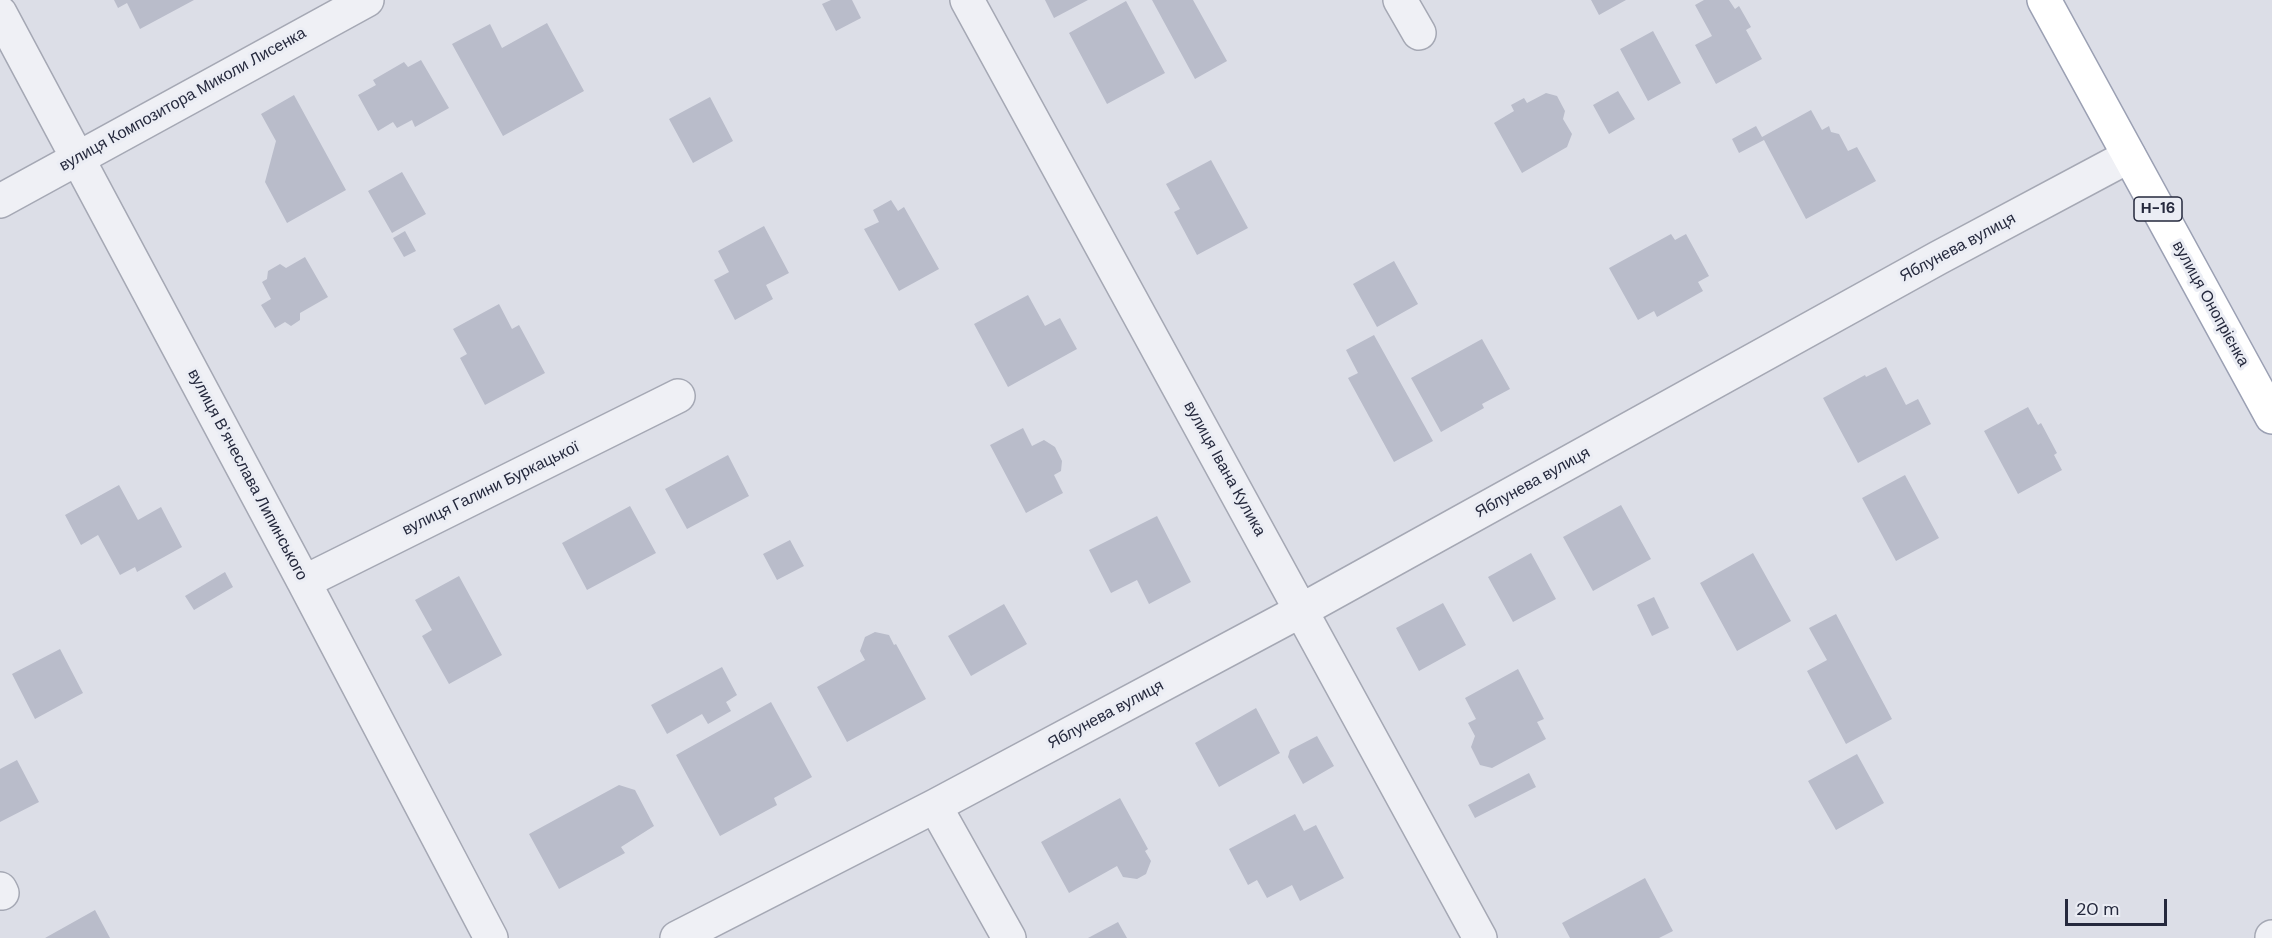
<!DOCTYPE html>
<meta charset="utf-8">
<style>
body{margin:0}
#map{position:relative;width:2272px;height:938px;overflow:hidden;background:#dcdee7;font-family:"DM Sans",sans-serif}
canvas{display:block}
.scale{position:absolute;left:2065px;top:899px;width:102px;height:27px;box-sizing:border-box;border:3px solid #25293d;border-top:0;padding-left:8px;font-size:18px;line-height:21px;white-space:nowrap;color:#25293d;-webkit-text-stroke:4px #ebedf4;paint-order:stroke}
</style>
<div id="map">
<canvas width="2272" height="938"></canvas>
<div class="scale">20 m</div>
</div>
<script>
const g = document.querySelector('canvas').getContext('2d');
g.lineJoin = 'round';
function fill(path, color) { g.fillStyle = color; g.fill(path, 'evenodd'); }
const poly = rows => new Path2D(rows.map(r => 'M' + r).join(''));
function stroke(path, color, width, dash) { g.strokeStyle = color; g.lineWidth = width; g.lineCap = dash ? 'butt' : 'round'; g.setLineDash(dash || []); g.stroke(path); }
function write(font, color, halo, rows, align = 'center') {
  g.font = font + ' "DM Sans",sans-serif'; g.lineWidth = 6; g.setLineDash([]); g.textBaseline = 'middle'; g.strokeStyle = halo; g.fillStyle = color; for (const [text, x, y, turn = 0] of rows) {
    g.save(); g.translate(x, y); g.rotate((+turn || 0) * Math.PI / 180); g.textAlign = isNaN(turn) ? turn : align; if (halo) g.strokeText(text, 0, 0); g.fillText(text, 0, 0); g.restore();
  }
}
const building = poly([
 [114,0,194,0,140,29,127,3,118,8],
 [831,0,852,0,861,18,836,31,822,4],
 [1045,0,1088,0,1054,18],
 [1152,0,1193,0,1227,61,1195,79],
 [1591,0,1626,0,1599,15],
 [1704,0,1729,0,1735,9,1739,6,1751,27,1746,30,1762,59,1716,84,1695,45,1712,36,1695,5],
 [1126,1,1165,73,1107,104,1069,33],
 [547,23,584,91,503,136,452,44,490,24,502,48],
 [1653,31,1681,83,1648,101,1620,49],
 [421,60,449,108,415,127,412,120,397,128,393,122,378,131,358,95,376,85,373,80,404,62,408,67],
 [1618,91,1635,119,1609,134,1593,105],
 [1546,93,1557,96,1565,111,1563,119,1572,134,1567,147,1522,173,1494,123,1514,111,1511,105,1524,98,1527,103],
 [294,95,346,190,287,223,265,182,276,141,261,114],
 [710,97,733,141,693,163,669,119],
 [1811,110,1822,130,1829,126,1831,132,1839,134,1848,151,1857,147,1876,181,1806,219,1764,140,1739,153,1732,139,1756,126,1762,137],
 [1211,160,1248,228,1197,255,1174,212,1180,209,1166,184],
 [402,172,426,214,392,233,368,191],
 [891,200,898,211,904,207,939,269,899,291,864,229,879,222,873,210],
 [764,226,789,273,766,285,773,299,735,320,714,280,729,272,718,251],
 [405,231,416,251,404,257,393,238],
 [1671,234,1675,240,1686,234,1709,276,1698,282,1703,291,1657,317,1654,311,1638,320,1609,268],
 [305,257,328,297,300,313,300,320,291,326,285,322,275,328,261,305,271,299,262,282,267,279,268,271,280,264,286,268],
 [1394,261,1418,304,1377,327,1353,284],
 [1028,295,1045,326,1060,318,1077,349,1008,387,974,324],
 [499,304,512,329,519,325,545,373,485,405,460,358,467,354,453,329],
 [1374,335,1433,441,1394,462,1348,378,1358,373,1346,350],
 [1482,339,1510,389,1482,404,1484,408,1441,432,1411,378],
 [1886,367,1906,405,1918,399,1931,424,1858,463,1823,398,1865,375,1866,377],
 [2028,407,2038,425,2041,423,2057,453,2054,455,2062,470,2018,494,1984,431],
 [1023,428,1032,446,1044,440,1055,447,1062,461,1061,471,1054,475,1063,493,1026,513,990,445],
 [728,455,749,496,687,529,665,489],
 [1905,475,1939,538,1896,561,1862,498],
 [119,485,138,520,161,507,182,547,137,572,135,567,120,575,98,535,81,545,65,515],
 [1621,505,1651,559,1593,591,1563,537],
 [630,506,656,553,587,590,562,543],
 [1157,516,1191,582,1149,604,1137,580,1111,593,1089,550],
 [790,540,804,566,777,580,763,554],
 [1531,553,1556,599,1513,622,1488,577],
 [1753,553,1791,621,1737,651,1700,583],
 [225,572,233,587,194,610,185,596],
 [459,576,502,655,449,684,422,636,432,630,415,600],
 [1654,597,1669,628,1652,636,1637,605],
 [1443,603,1466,645,1419,671,1396,628],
 [1004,604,1027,644,971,676,948,636],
 [1836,614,1892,719,1846,744,1807,671,1827,660,1809,628],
 [875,632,889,635,894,645,896,644,926,699,847,742,817,687,865,660,860,651,865,637],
 [60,649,83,693,35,719,12,674],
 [722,667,737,695,726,702,731,711,708,724,702,714,667,734,651,705],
 [1518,669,1544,719,1537,722,1546,739,1492,768,1480,765,1471,747,1475,736,1468,723,1476,719,1465,698],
 [771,702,812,777,774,798,777,805,720,836,676,755],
 [1256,708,1280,753,1219,787,1195,743],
 [1317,736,1334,766,1303,784,1288,757,1290,750],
 [1857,754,1884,803,1836,830,1808,781],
 [17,760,39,802,0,822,0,769],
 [1529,773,1536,787,1475,818,1468,805],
 [619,785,635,790,654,826,621,847,625,853,559,889,529,834],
 [1120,798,1148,849,1145,851,1151,861,1146,874,1137,879,1123,877,1117,866,1069,893,1041,842],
 [1295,814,1304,831,1316,825,1344,878,1300,901,1292,885,1267,898,1257,880,1248,885,1229,849],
 [1645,878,1673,931,1659,938,1570,938,1562,923],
 [95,910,110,938,45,938],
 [1118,922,1127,938,1088,938]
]);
const minor = poly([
 [967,0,1480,938],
 [1400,0,1419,33],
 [0,13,304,582,491,938],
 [0,201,367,0],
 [304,582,678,396],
 [935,806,1009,938],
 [0,889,2,893],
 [677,938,935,806,1302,610,1938,258,2129,156],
 [2272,938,2272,937]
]);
const primary = poly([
 [2044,0,2272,417]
]);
const shields = [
 [2158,209,48]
];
const shieldNames = [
 ["Н-16",2158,209]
];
const streetNames = [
 ["вулиця Композитора Миколи Лисенка",183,100,-29],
 ["Яблунева вулиця",1958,248,-28],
 ["вулиця Онопрієнка",2210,304,61],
 ["вулиця Івана Кулика",1224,469,61],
 ["вулиця Вʼячеслава Липинського",247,475,62],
 ["Яблунева вулиця",1533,483,-29],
 ["вулиця Галини Буркацької",491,489,-26],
 ["Яблунева вулиця",1106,715,-28]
];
fill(building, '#b9bcca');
stroke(minor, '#a5a8b4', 36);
stroke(primary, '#9ba0b3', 36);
stroke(minor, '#eff0f5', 33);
stroke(primary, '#fff', 33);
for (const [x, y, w] of shields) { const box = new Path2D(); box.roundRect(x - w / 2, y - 12, w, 24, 4.5); g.fillStyle = '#ebedf4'; g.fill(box); stroke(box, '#25293d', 1.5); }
write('bold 15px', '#25293d', null, shieldNames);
write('16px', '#25293d', '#ebedf4', streetNames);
</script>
